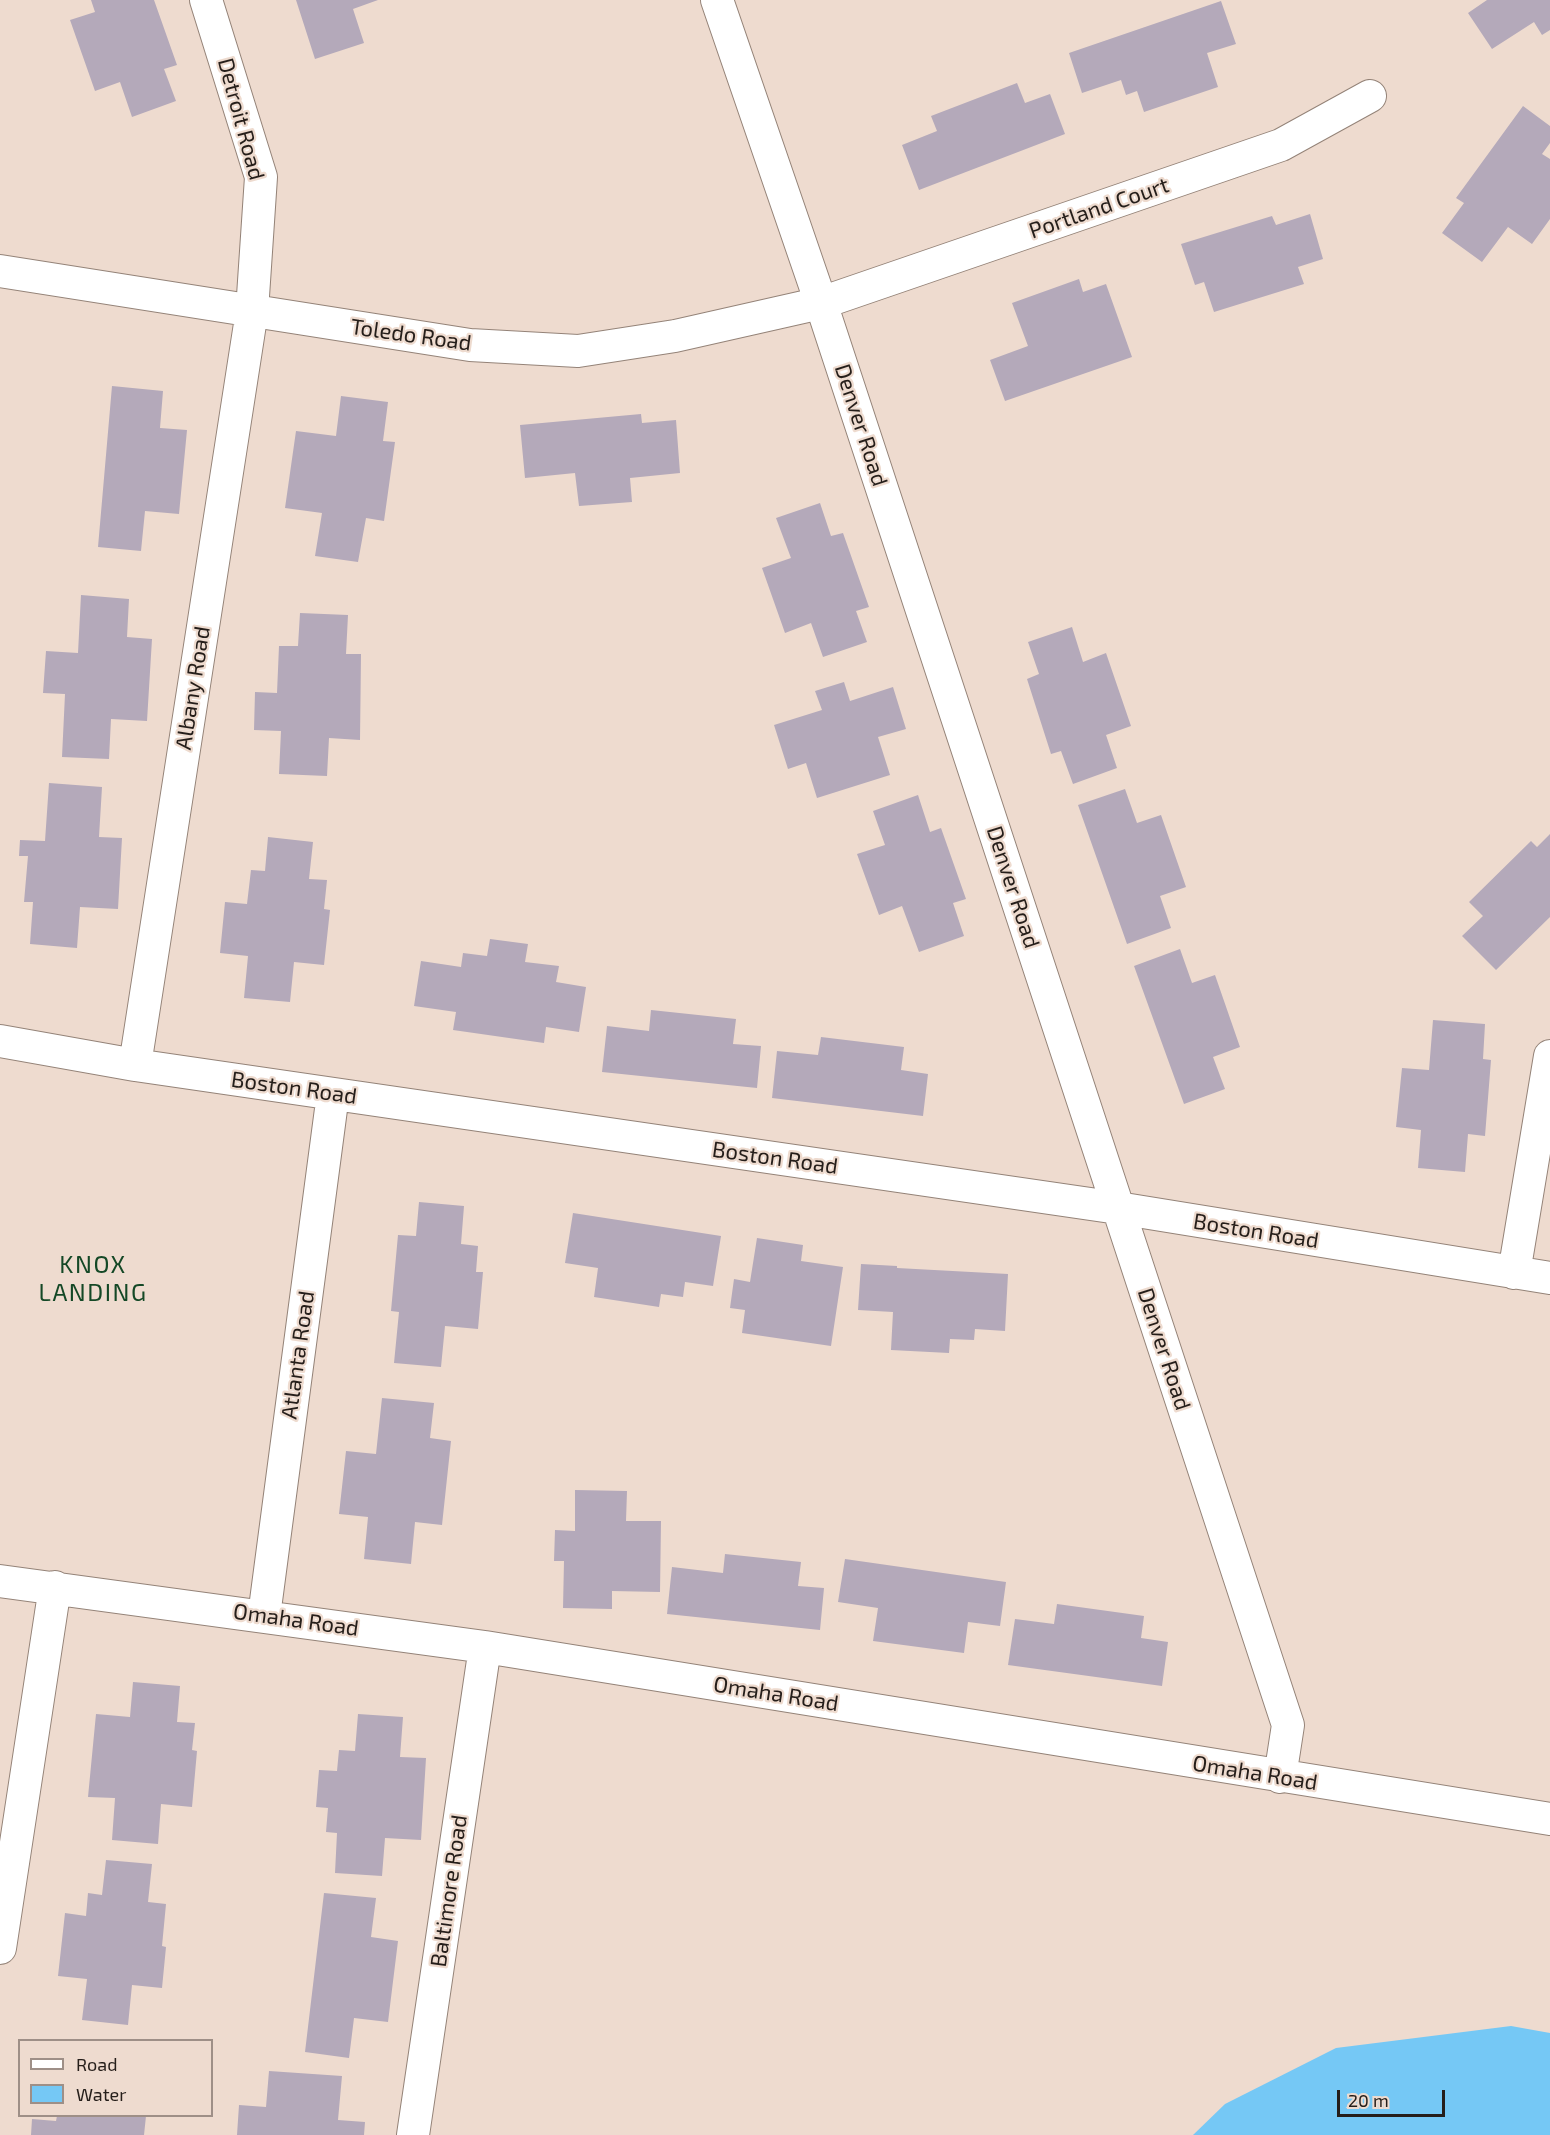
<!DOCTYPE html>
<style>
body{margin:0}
#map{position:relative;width:1550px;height:2135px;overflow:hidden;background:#eedbcf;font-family:"Exo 2",sans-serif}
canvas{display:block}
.legend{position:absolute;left:18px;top:2039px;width:195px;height:78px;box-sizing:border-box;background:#eedbcf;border:2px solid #9e8f87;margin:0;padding:8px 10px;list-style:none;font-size:18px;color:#251e1a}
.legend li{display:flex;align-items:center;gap:12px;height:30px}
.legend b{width:30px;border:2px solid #9e8f87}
.scale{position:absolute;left:1337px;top:2090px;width:108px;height:27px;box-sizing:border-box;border:3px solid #251e1a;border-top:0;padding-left:8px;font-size:18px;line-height:21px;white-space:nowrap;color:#251e1a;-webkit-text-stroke:4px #eedbcf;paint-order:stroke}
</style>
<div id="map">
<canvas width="1550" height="2135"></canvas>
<ul class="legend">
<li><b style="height:8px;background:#fff"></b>Road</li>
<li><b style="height:16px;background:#75c8f5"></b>Water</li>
</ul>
<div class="scale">20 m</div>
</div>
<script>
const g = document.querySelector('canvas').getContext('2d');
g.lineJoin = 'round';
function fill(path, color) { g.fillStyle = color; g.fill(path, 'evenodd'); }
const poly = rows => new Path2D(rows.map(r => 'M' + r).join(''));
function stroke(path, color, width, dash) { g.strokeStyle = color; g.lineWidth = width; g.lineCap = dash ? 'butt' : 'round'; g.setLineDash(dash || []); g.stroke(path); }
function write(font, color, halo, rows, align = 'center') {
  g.font = font + ' "Exo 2",sans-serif'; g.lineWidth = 4.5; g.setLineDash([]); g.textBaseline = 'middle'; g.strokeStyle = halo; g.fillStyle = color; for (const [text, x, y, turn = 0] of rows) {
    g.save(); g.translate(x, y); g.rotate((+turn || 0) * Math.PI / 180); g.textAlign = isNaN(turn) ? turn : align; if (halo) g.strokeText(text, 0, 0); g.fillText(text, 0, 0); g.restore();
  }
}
const water = poly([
 [1511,2026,1550,2033,1550,2135,1193,2135,1225,2104,1336,2048]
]);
const building = poly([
 [91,0,154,0,177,65,164,69,176,101,132,117,120,82,95,91,70,20,95,12],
 [296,0,378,0,353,9,364,43,315,59],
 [1487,0,1550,0,1550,30,1542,35,1534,22,1492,49,1468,13],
 [1221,1,1236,44,1207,53,1218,87,1144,112,1137,91,1126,95,1121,80,1082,93,1069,53],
 [1017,83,1025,103,1050,94,1065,134,919,190,902,145,937,131,931,116],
 [1523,106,1550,126,1550,143,1542,154,1550,159,1550,219,1532,244,1508,227,1482,262,1442,233,1464,203,1456,198],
 [1310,214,1323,259,1298,267,1304,284,1214,312,1204,282,1195,285,1181,244,1272,216,1276,225],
 [1079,279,1083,292,1106,284,1132,357,1005,401,990,360,1028,346,1012,303],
 [112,386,163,391,160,428,187,430,179,514,145,511,141,551,98,547],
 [341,396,388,402,383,441,395,442,384,521,366,518,358,562,315,556,322,513,285,508,296,431,336,436],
 [641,414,642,423,676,420,680,473,630,478,632,502,579,506,575,473,525,478,520,425],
 [820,503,831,536,843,533,869,607,856,611,867,642,823,657,811,623,785,633,762,568,791,558,776,518],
 [81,595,129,599,127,637,152,639,147,721,111,719,109,759,62,757,65,694,43,693,46,651,78,653],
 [300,613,348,615,346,654,361,654,360,740,329,738,327,776,279,774,281,731,254,730,255,692,277,693,279,646,298,646],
 [1072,627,1083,662,1106,653,1131,726,1106,735,1117,768,1073,784,1061,751,1051,754,1027,679,1039,674,1028,642],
 [844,682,850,701,893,687,906,729,878,737,890,775,817,798,806,763,788,769,774,725,822,710,815,691],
 [49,783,102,787,99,837,122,838,118,909,80,907,77,948,30,944,33,902,24,902,28,856,19,856,20,840,45,841],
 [1125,789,1137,823,1161,815,1186,887,1160,896,1171,928,1127,944,1078,805],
 [918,795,930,832,941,828,966,899,953,903,964,936,919,952,902,906,879,915,857,854,885,845,873,811],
 [1550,834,1550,917,1496,970,1462,936,1483,916,1469,902,1531,841,1537,847],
 [268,837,313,842,309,879,327,880,324,909,330,910,324,965,294,962,290,1002,244,998,248,956,220,953,225,902,247,904,251,870,265,871],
 [490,939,528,944,525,962,559,966,556,982,586,987,579,1032,546,1027,544,1043,453,1030,456,1012,414,1006,421,961,461,967,463,953,487,956],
 [1180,949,1192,983,1215,975,1240,1047,1213,1057,1225,1089,1184,1104,1134,966],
 [651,1010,736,1019,733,1044,761,1046,757,1088,602,1072,607,1026,649,1031],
 [1433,1020,1485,1024,1483,1059,1491,1060,1485,1136,1468,1134,1465,1172,1418,1168,1421,1130,1396,1127,1402,1068,1429,1070],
 [821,1037,904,1047,901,1070,928,1074,923,1116,772,1098,777,1051,818,1055],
 [419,1202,464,1206,461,1244,478,1246,476,1272,483,1272,478,1329,445,1326,441,1367,394,1363,399,1312,391,1311,398,1235,416,1236],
 [573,1213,721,1236,713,1286,685,1282,683,1297,661,1294,659,1307,594,1297,598,1268,565,1263],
 [757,1238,803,1245,801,1261,843,1267,831,1346,742,1333,745,1310,730,1308,734,1279,750,1282],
 [861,1264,897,1266,897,1268,1008,1274,1005,1331,975,1329,974,1340,950,1339,949,1353,891,1350,893,1312,858,1310],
 [382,1398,434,1403,430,1438,451,1441,442,1525,415,1522,411,1564,364,1559,368,1517,339,1514,346,1451,376,1454],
 [575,1490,627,1491,626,1521,661,1521,660,1592,612,1591,612,1609,563,1608,564,1561,554,1561,555,1530,575,1531],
 [725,1554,801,1562,798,1586,824,1588,820,1630,667,1614,672,1567,723,1573],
 [845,1559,1006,1582,1000,1626,968,1622,964,1653,873,1641,878,1608,838,1602],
 [1057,1604,1144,1616,1141,1638,1168,1642,1162,1686,1008,1665,1015,1619,1054,1624],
 [133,1682,180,1686,177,1722,195,1723,192,1750,197,1751,192,1807,161,1804,158,1844,112,1840,115,1798,88,1797,96,1714,130,1717],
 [358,1714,403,1717,400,1757,426,1758,421,1840,385,1838,382,1876,335,1873,337,1833,326,1832,328,1808,316,1807,319,1770,337,1771,339,1750,355,1751],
 [106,1860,152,1864,148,1902,166,1904,162,1946,166,1947,162,1988,132,1985,128,2025,82,2020,87,1979,58,1976,65,1913,86,1916,88,1893,102,1895],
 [324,1893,376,1898,371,1937,398,1941,388,2022,354,2018,349,2058,305,2052],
 [269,2071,342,2076,338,2120,365,2122,364,2135,237,2135,239,2105,266,2107],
 [57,2116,146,2116,144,2135,31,2135,32,2119,56,2121]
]);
const minor = poly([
 [717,0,821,303,1288,1725,1280,1777],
 [0,271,470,345,578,351,675,336,821,303,1281,145,1370,96],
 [0,1041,135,1065,1118,1208,1550,1278],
 [135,1065,252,311,261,177,206,0],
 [1514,1273,1550,1056],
 [0,1581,485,1647,1550,1819],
 [264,1616,333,1094],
 [0,1948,55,1587],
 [413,2135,485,1647]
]);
const streetNames = [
 ["Detroit Road",241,119,75],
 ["Portland Court",1099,208,-19],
 ["Toledo Road",411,335,8],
 ["Denver Road",861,425,72],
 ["Albany Road",193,688,-81],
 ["Denver Road",1013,887,72],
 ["Boston Road",294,1088,8],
 ["Boston Road",775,1158,8],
 ["Boston Road",1256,1231,9],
 ["Denver Road",1164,1349,72],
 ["Atlanta Road",298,1355,-82],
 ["Omaha Road",296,1620,8],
 ["Omaha Road",776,1694,9],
 ["Omaha Road",1255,1773,9],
 ["Baltimore Road",449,1891,-82]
];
const neighbourhoodNames = [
 ["KNOX",93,1265],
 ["LANDING",93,1293]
];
fill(water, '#75c8f5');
fill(building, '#b4a9ba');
stroke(minor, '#948378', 34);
stroke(minor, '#fff', 32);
write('22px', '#251e1a', '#eedbcf', streetNames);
g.letterSpacing = '1.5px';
write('24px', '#144826', '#eedbcf', neighbourhoodNames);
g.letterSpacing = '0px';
</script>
